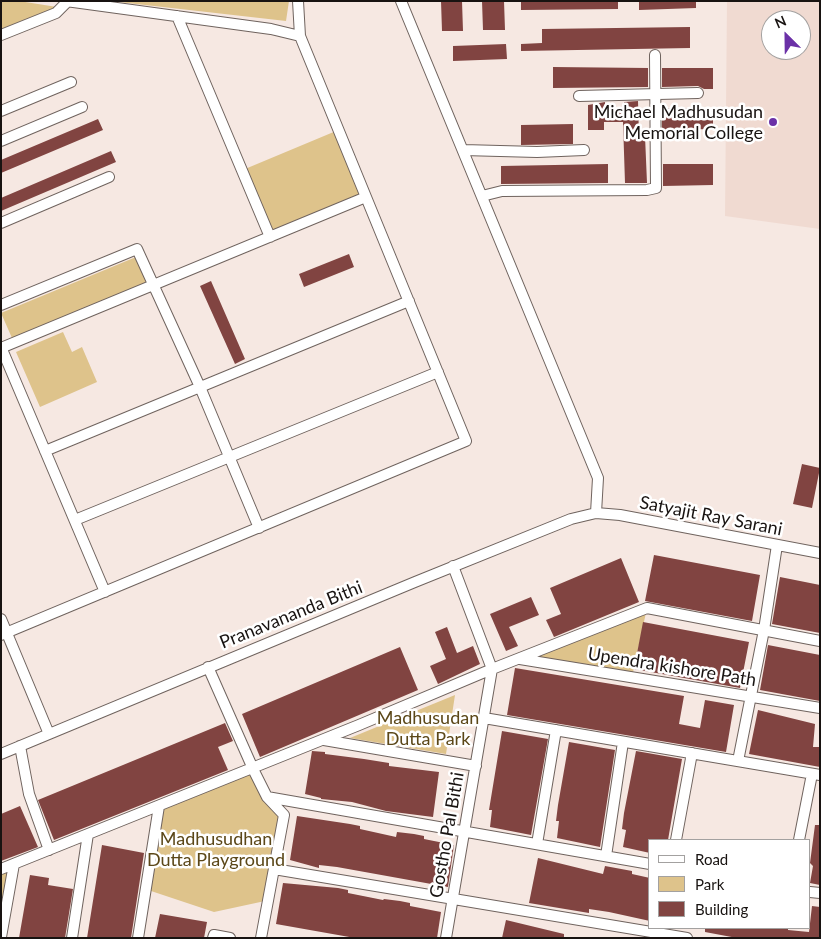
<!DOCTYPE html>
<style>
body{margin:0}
#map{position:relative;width:821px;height:939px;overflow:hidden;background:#f6e8e2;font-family:Lato,sans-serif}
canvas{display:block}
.frame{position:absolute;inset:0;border:2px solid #181311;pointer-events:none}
.legend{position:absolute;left:648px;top:839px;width:162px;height:90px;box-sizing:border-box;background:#fff;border:1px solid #a3a1a0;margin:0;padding:6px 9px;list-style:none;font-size:15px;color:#181311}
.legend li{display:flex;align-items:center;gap:10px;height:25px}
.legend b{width:25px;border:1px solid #a3a1a0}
.north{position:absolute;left:761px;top:10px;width:50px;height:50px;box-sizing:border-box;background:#fff;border:1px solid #a3a1a0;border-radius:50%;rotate:337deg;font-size:14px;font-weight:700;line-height:20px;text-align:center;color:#181311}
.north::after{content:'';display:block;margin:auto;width:18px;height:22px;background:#6b31a7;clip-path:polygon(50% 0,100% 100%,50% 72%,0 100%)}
</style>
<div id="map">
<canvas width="821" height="939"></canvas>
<div class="frame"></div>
<ul class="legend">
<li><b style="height:6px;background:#fff"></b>Road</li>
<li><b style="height:14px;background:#dec38b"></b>Park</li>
<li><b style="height:14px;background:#814441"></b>Building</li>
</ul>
<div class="north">N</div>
</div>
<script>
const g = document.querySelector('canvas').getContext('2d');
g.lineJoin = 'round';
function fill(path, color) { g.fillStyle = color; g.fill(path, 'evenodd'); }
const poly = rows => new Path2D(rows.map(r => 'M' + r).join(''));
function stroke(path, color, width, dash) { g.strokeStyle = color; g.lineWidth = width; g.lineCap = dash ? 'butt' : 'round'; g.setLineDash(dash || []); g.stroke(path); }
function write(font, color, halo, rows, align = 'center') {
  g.font = font + ' Lato,sans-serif'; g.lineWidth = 5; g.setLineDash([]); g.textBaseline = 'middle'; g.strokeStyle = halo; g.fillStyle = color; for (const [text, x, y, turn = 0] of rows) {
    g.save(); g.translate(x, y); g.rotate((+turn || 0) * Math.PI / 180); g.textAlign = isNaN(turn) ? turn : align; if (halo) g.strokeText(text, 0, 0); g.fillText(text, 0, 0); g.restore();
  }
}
const built = poly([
 [727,1,820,1,820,229,725,216],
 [771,20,801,20,801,50,771,50]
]);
const green = poly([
 [1,1,19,1,57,7,1,29],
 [110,1,289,1,286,21],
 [336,131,366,197,270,237,245,169],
 [136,257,147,282,12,338,1,313],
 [63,332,72,352,82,347,97,382,40,407,16,352],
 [647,608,632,677,529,657],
 [455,695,446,754,350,738],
 [254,771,283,818,265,901,214,912,148,890,161,808],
 [14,864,1,937,1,869]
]);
const building = poly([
 [441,1,462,1,463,31,442,31],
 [482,1,504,1,505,30,483,30],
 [521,1,618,1,618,9,521,10],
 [639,1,696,1,696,8,639,10],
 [690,27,690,48,521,51,521,44,542,43,542,29],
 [506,44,507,59,453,61,453,46],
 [553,67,648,68,648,87,553,88],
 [662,68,713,68,713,89,704,89,698,86,662,87],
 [638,101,639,137,645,136,647,183,625,183,623,122,604,122,604,130,588,130,588,105,605,102,605,110,624,110,624,102],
 [662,108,713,108,713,129,662,130],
 [98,119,103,130,1,173,1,160],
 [573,124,573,144,521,145,521,125],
 [111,151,116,162,1,211,1,198],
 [608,164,608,183,501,184,501,166],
 [663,164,713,164,713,185,663,186],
 [349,254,354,267,304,287,299,274],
 [211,281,245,359,235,364,200,286],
 [802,464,820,468,812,508,793,504],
 [654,555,760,575,752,621,645,601],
 [621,558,639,602,554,637,546,620,561,614,550,588],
 [780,577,820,585,820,633,772,624],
 [531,597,539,615,509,627,518,646,506,651,490,614],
 [643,622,749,642,740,688,634,669],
 [447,627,457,653,473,646,480,664,438,684,430,666,446,659,435,632],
 [768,645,820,655,820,701,760,690],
 [400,647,418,690,260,757,242,714],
 [515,668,684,696,679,724,700,728,705,700,734,705,726,752,507,715],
 [758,710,815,724,813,747,820,747,820,767,749,754],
 [225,723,233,741,218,747,228,770,54,840,38,800],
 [502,731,548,739,531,835,490,827,492,810,489,810],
 [569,742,615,750,600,847,557,838,559,821,556,821,558,805],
 [312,751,325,752,325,754,364,759,389,763,389,766,439,772,433,817,386,811,352,802,321,799,321,798,305,794],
 [636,751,682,759,668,840,650,840,650,853,623,847,626,830,622,829,624,813],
 [20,806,38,847,1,861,1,814],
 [297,816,350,824,360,826,360,829,396,837,397,832,414,834,424,836,424,839,454,845,448,887,337,867,319,865,319,868,290,860],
 [815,825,820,825,820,885,810,883,813,866,810,863],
 [102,845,144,853,131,938,87,938],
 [538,858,603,874,605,866,632,871,632,874,650,878,650,921,609,912,589,909,589,913,529,903],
 [30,875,49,878,48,885,73,889,65,938,19,938],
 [283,883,338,888,348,890,348,893,383,900,384,899,400,901,410,903,410,906,441,912,437,938,355,938,276,924],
 [812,906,820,907,820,938,737,938,705,932,705,928,788,928,788,930,809,932],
 [160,914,207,922,204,938,155,938],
 [506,920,564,934,564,938,502,938]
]);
const minor = poly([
 [66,1,271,29,300,36],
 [401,1,598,478,596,513],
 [177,16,270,237],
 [1,35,56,13,68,1],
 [579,96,698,93],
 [1,111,71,82],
 [1,141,82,107],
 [463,150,537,152,584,150],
 [482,196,502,191,647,190,656,188,655,55],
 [1,223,109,177],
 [1,305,137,249,200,387,259,528],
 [1,347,105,592],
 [1,348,366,197],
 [45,451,409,301],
 [75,520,438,372],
 [1,619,49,734],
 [1,635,466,441,300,36,298,1],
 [520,659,820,708],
 [208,667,254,771,267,797,284,815,261,938],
 [484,718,820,775],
 [324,740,476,766],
 [20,746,29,794,49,850],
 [1,754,415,582,571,519,596,513,620,515,820,553],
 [738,761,764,630,777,545],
 [267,797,650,864],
 [676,840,692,753],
 [799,840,812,774],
 [537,844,556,730],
 [606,856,623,742],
 [1,869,359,725,492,669,647,608,820,641],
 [274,869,687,938],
 [810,892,820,893],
 [1,937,14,864],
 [72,938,88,834],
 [138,938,159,806],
 [213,938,214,935,230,938],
 [446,938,492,669,453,566]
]);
const markers = [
 [773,122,5,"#6b31a7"]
];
const poiNames = [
 ["Michael Madhusudan",763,112],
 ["Memorial College",763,133]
];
const streetNames = [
 ["Satyajit Ray Sarani",711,516,11],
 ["Pranavananda Bithi",291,615,-22],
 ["Upendra kishore Path",672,667,9],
 ["Gostho Pal Bithi",447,835,-80]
];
const parkNames = [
 ["Madhusudan",428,718],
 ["Dutta Park",428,739],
 ["Madhusudhan",216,839],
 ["Dutta Playground",216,860]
];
fill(built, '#f0dad1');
fill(green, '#dec38b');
fill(building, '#814441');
stroke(minor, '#6f635e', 12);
stroke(minor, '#fff', 10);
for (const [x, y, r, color] of markers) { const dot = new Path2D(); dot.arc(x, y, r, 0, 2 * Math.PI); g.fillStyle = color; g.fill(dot); stroke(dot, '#fff', 2); }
write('18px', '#181311', '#fff', poiNames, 'right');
write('18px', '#181311', '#fff', streetNames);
write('18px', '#5b4718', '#fff', parkNames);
</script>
